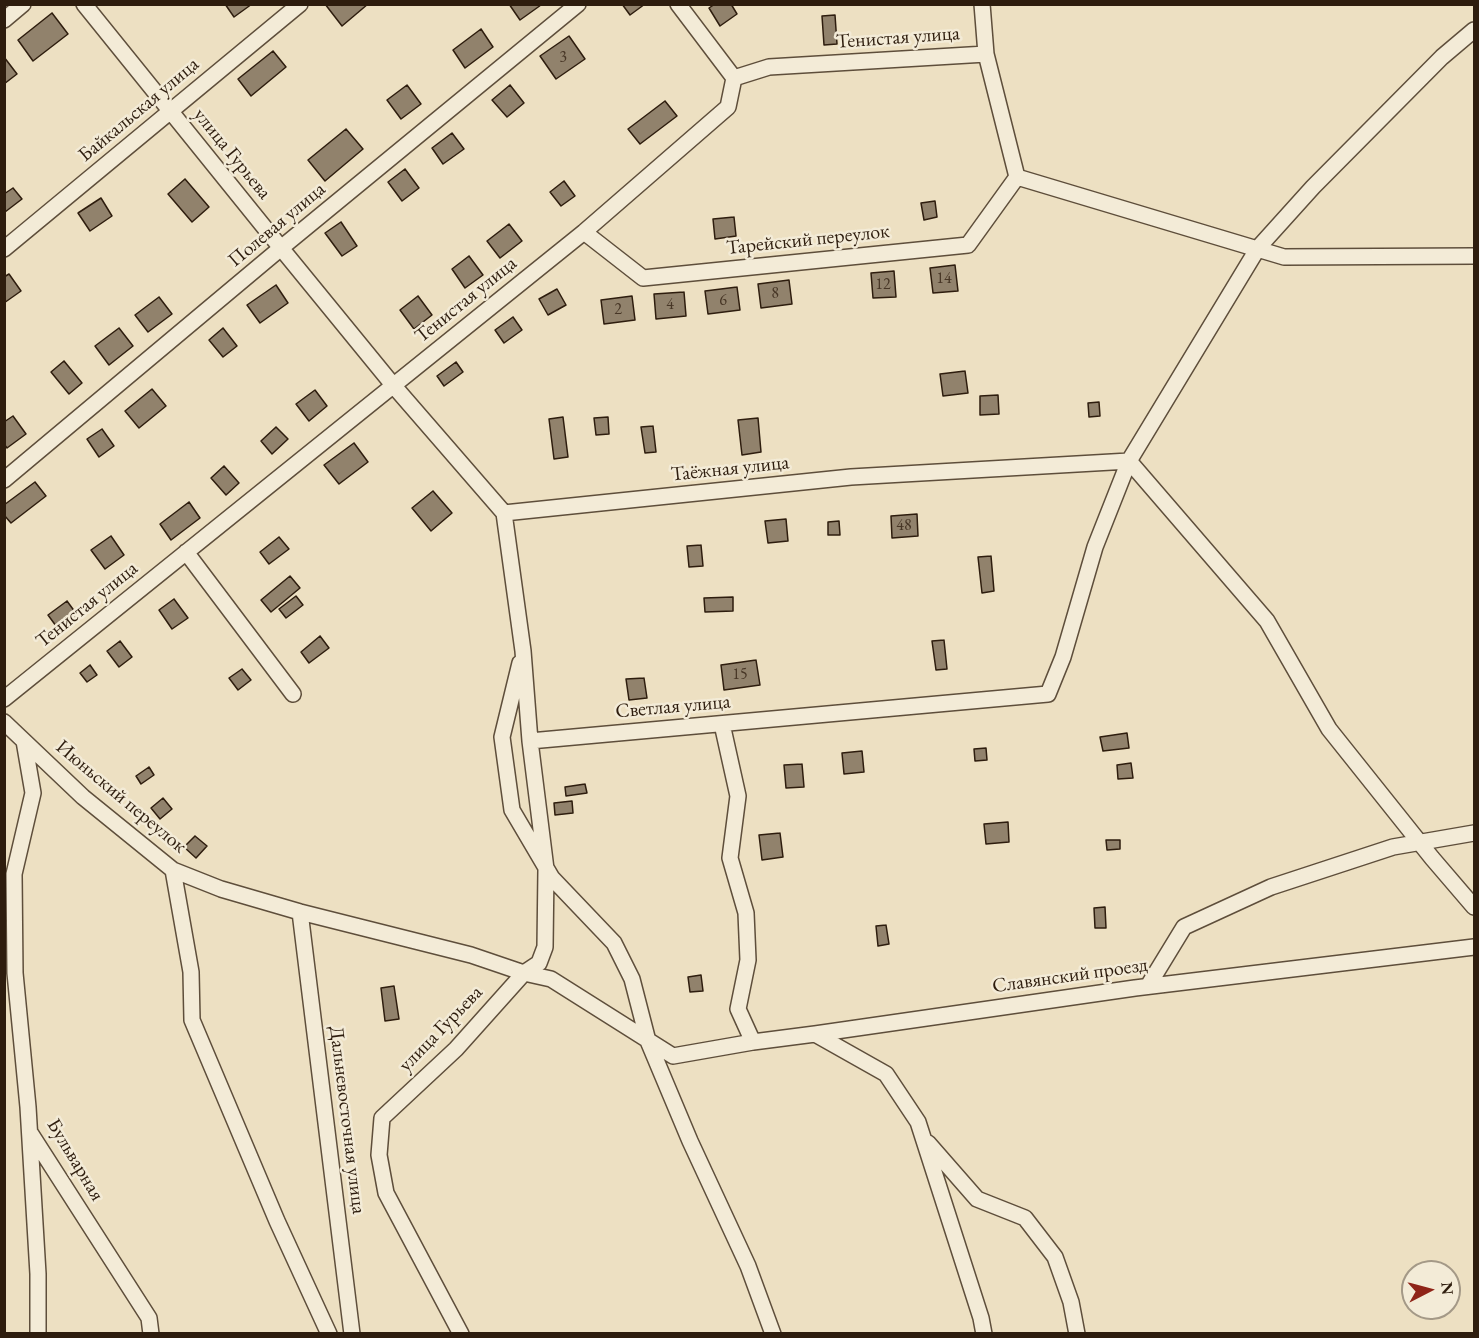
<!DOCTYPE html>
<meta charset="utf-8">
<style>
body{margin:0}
#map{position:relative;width:1479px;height:1338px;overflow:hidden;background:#ede0c2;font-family:"EB Garamond",serif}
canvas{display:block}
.frame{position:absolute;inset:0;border:6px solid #2e1d0e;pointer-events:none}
.north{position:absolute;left:1401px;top:1260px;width:60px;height:60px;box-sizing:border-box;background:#f3ebd7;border:2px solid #a49987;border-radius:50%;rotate:84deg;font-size:16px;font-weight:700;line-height:24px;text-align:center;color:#2e1d0e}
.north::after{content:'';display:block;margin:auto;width:21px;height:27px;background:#8f2418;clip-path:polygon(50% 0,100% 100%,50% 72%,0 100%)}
</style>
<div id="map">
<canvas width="1479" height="1338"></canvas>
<div class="frame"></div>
<div class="north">N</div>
</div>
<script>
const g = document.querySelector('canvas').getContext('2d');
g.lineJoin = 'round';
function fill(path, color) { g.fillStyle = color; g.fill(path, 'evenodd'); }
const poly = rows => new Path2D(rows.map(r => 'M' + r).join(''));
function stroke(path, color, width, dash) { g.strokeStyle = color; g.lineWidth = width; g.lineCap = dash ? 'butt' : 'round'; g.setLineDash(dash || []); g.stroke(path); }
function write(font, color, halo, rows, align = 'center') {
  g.font = font + ' "EB Garamond",serif'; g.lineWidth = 5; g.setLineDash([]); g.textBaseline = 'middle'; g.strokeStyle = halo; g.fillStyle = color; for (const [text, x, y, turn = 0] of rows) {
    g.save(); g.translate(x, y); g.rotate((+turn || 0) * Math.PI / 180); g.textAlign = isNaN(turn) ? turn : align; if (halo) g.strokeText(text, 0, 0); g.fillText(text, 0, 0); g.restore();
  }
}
const building = poly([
 [225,4,252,4,234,17,225,4],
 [325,4,368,4,342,26,325,4],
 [509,4,541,4,541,5,520,20,509,4],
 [622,4,645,4,630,15,622,4],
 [715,4,731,4,737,14,720,26,709,8,715,4],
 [52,13,68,34,33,61,18,40,52,13],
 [835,15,837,44,824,45,822,16,835,15],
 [481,29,493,47,465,68,453,50,481,29],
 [569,36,585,59,556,79,540,56,569,36],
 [273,51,286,67,251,96,238,79,273,51],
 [4,57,17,74,4,84,4,57],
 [407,85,421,104,401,119,387,100,407,85],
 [510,85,524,103,507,117,492,100,510,85],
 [665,101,677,116,640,144,628,129,665,101],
 [346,129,363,149,325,181,308,160,346,129],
 [452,133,464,149,443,164,432,148,452,133],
 [405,169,419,188,402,201,388,182,405,169],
 [185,179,209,207,192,222,168,194,185,179],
 [564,181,575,196,561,206,550,192,564,181],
 [13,188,22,199,5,212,4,194,13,188],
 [101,198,112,216,90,231,78,213,101,198],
 [935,201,937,217,924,220,921,203,935,201],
 [734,217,736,236,715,239,713,219,734,217],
 [341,222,357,246,342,256,325,233,341,222],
 [509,224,522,241,500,258,487,241,509,224],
 [469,256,483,275,465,288,452,269,469,256],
 [955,265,958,291,933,293,930,268,955,265],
 [894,271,896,297,873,298,871,273,894,271],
 [9,274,21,291,4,303,4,277,9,274],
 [789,280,792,304,761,308,758,284,789,280],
 [276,285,288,303,260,323,247,305,276,285],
 [737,287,740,310,708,314,705,291,737,287],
 [557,289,566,305,548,315,539,299,557,289],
 [684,292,686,316,656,319,654,294,684,292],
 [418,296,432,315,414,329,400,310,418,296],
 [632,296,635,320,604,324,601,300,632,296],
 [159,297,172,314,148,332,135,315,159,297],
 [513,317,522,330,504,343,495,330,513,317],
 [119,328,133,346,109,365,95,346,119,328],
 [223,328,237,346,223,357,209,340,223,328],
 [64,361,82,383,69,394,51,372,64,361],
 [456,362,463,372,444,386,437,376,456,362],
 [965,371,968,393,943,396,940,374,965,371],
 [152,389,166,406,139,428,125,411,152,389],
 [315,390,327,406,309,421,296,404,315,390],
 [998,395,999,414,980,415,980,396,998,395],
 [1099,402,1100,416,1089,417,1088,403,1099,402],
 [13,416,26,434,7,448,4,444,4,422,13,416],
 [563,417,568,457,554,459,549,419,563,417],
 [608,417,609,434,596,435,594,418,608,417],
 [758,418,761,452,742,455,738,420,758,418],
 [653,426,656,452,645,453,641,427,653,426],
 [276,427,288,439,272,454,261,441,276,427],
 [102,429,114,446,99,457,87,439,102,429],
 [354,443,368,462,339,484,324,465,354,443],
 [224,466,239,483,226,495,211,478,224,466],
 [35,482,46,496,11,523,4,515,4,505,35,482],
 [433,491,452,513,431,531,412,508,433,491],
 [189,502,200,518,171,540,160,524,189,502],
 [917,514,918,536,892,538,891,516,917,514],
 [786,519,788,541,768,543,765,521,786,519],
 [839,521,840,535,828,535,828,522,839,521],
 [111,536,124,555,105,569,91,550,111,536],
 [279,537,289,549,269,564,260,552,279,537],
 [701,545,703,566,689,567,687,546,701,545],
 [991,556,994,591,982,593,978,557,991,556],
 [290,576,300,588,271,612,261,600,290,576],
 [296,596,303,605,286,618,279,609,296,596],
 [733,597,733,611,705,612,704,598,733,597],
 [174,599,188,618,172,629,159,610,174,599],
 [67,601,78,616,59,630,48,615,67,601],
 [320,636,329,648,309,663,301,652,320,636],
 [944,640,947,669,936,670,932,641,944,640],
 [120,641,132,657,119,667,107,651,120,641],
 [756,660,760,685,724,690,721,665,756,660],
 [90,665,97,675,87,682,80,673,90,665],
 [242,669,251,680,238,690,229,678,242,669],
 [644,678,647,698,629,700,626,679,644,678],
 [1127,733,1129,748,1103,751,1100,737,1127,733],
 [986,748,987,760,975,761,974,749,986,748],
 [862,751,864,772,844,774,842,753,862,751],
 [1131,763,1133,778,1118,779,1117,765,1131,763],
 [802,764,804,787,786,788,784,765,802,764],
 [149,767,154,775,141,784,136,776,149,767],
 [585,784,587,793,566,796,565,787,585,784],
 [163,798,172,809,160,819,151,808,163,798],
 [572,801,573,813,555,815,554,803,572,801],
 [1008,822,1009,842,986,844,984,824,1008,822],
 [780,833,783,857,762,860,759,835,780,833],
 [195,836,207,846,196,858,184,847,195,836],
 [1106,840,1120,840,1120,849,1107,850,1106,840],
 [1105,907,1106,928,1095,928,1094,908,1105,907],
 [886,925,889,944,878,946,876,926,886,925],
 [701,975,703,991,690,992,688,977,701,975],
 [394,986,399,1019,385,1021,381,988,394,986]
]);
const minor = poly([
 [84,4,281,248,393,385,504,513,851,477,1129,461,1267,621,1329,729,1432,858,1474,907],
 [678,4,734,78],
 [982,4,986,54,1017,177],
 [4,20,23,4],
 [1017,177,1284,257,1474,256],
 [584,232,643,278,968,245,1017,177],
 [4,249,300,4],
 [4,480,281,248,578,4],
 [504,513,523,651,530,741,1048,694,1063,657,1095,547,1129,461,1258,248,1313,187,1442,57,1474,30],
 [186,552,293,694],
 [520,663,502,737,512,810,552,878,614,943,632,979,648,1041,690,1141,748,1266,773,1334],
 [4,699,584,232,728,107,734,78,769,67,986,54],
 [4,722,83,797,173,870,221,889,300,912,471,955,524,973,551,979,673,1056,753,1042,815,1034,1135,988,1474,947],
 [722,724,738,796,730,858,746,913,748,960,738,1009,753,1042],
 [24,741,33,793,14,874,15,973,28,1107,38,1274,38,1334],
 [173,870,191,972,192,1020,277,1221,329,1334],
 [300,912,352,1334],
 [1148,986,1184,927,1271,887,1393,847,1474,833],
 [815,1034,886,1074,918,1122,981,1318,984,1334],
 [31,1134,149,1318,151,1334],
 [928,1143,977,1199,1025,1218,1055,1257,1071,1302,1077,1334],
 [461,1334,386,1193,379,1155,382,1118,456,1049,524,973,539,963,545,947,546,869,530,741]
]);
const numberNames = [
 ["3",563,58],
 ["14",944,279],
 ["12",883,285],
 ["8",775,294],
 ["6",723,301],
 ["4",670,305],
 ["2",618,310],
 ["48",904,526],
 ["15",740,675]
];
const streetNames = [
 ["Тенистая улица",898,38,-4],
 ["Байкальская улица",139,110,-40],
 ["улица Гурьева",232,154,51],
 ["Полевая улица",277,225,-40],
 ["Тарейский переулок",808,240,-6],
 ["Тенистая улица",466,300,-39],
 ["Таёжная улица",730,469,-6],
 ["Тенистая улица",87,605,-39],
 ["Светлая улица",673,707,-5],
 ["Июньский переулок",121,797,40],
 ["Славянский проезд",1070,976,-8],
 ["улица Гурьева",441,1029,-46],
 ["Дальневосточная улица",347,1120,83],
 ["Бульварная",75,1160,59]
];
fill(building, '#91826c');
stroke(building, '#2e1d0e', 1.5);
stroke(minor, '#5e4e3b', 18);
stroke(minor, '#f3ebd7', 15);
write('16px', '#473626', null, numberNames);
write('20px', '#2e1d0e', '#f3ebd7', streetNames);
</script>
